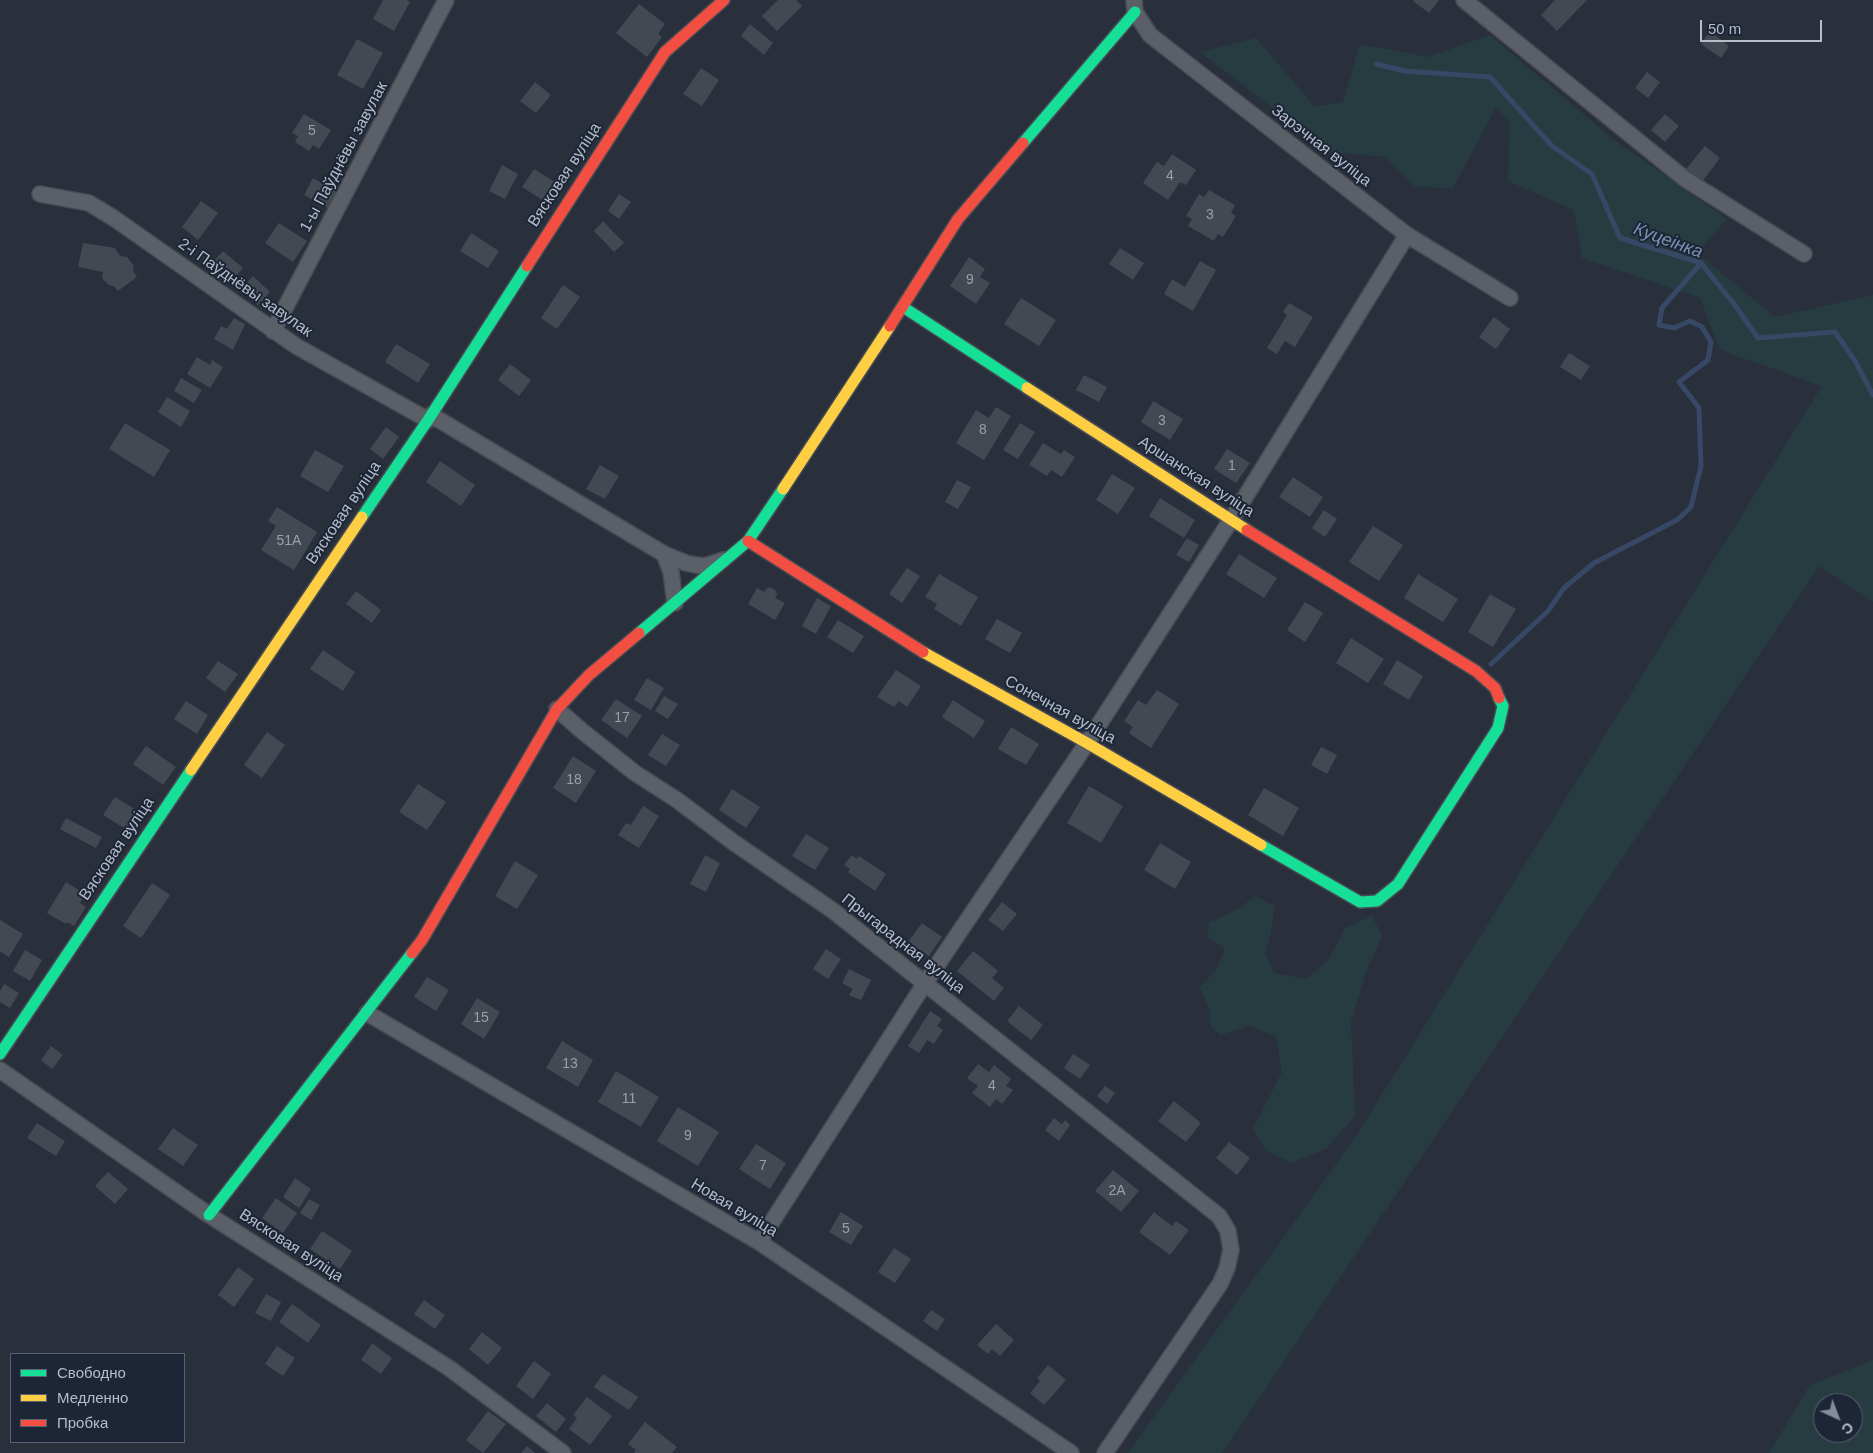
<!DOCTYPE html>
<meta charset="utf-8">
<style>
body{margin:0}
#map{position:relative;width:1873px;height:1453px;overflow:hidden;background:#2a303b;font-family:Arial,sans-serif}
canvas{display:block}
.legend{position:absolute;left:10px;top:1353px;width:175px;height:90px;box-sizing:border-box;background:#1d2636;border:1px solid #5a6272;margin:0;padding:6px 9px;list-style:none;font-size:15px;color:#b5bdcb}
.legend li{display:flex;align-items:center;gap:10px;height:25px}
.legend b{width:25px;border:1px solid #5a6272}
.north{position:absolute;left:1813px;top:1393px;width:50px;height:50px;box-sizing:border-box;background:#1d2636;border:1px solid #5a6272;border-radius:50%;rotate:137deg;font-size:14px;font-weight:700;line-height:20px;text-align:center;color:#b5bdcb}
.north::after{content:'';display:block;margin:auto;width:18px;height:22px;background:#848c99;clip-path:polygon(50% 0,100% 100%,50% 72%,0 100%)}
.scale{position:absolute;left:1700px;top:20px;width:122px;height:22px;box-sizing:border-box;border:2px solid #b5bdcb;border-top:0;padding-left:6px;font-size:15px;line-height:18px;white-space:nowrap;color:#b5bdcb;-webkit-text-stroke:4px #1d2636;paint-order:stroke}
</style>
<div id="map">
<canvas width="1873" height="1453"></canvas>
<ul class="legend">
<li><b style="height:6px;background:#16e098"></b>Свободно</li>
<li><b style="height:6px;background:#ffcf43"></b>Медленно</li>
<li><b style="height:6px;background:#f24e42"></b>Пробка</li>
</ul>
<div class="north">С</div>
<div class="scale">50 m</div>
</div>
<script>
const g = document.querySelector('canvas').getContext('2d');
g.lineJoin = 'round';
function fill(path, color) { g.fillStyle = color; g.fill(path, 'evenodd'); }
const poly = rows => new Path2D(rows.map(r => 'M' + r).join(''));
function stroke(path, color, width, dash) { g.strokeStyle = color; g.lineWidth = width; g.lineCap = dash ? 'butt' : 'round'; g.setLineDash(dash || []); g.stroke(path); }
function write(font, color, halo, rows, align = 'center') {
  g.font = font + ' Arial,sans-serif'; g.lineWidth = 4; g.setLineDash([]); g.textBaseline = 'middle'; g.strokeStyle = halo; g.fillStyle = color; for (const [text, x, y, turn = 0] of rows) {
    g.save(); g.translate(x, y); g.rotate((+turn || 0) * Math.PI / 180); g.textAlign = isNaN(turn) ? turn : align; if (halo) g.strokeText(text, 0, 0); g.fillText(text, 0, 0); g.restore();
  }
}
const green = poly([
 [1490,35,1613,139,1727,219,1697,253,1775,317,1873,295,1873,602,1819,566,1222,1453,1128,1453,1355,1138,1822,386,1720,350,1700,298,1582,258,1574,210,1508,181,1510,122,1496,107,1453,188,1414,187,1386,157,1330,152,1200,52,1256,38,1315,107,1343,102,1360,44,1428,57],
 [1255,896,1275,906,1270,936,1265,953,1274,973,1306,979,1330,958,1345,928,1372,916,1382,936,1366,972,1351,1022,1355,1116,1326,1149,1291,1163,1266,1150,1253,1129,1282,1072,1276,1036,1249,1026,1220,1035,1210,1025,1210,1011,1200,987,1217,969,1225,949,1208,937,1209,923,1238,909],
 [1873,1360,1873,1453,1769,1453,1810,1385],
 [1823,1403,1853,1403,1853,1433,1823,1433]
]);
const stream = poly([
 [1376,64,1405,71,1490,77,1552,146,1592,174,1620,238,1701,263,1734,304,1758,338,1835,332,1855,361,1873,395],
 [1491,664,1548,611,1564,588,1594,563,1677,520,1691,507,1701,466,1699,408,1679,382,1708,360,1711,342,1702,327,1690,321,1674,328,1659,325,1662,308,1701,263]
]);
const building = poly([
 [383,0,407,0,410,2,394,31,373,19],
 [778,0,796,0,802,6,777,31,762,16],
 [1414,0,1439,0,1429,13,1413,1],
 [1555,0,1587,0,1557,31,1541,15],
 [639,4,665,24,658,34,662,37,647,57,616,33],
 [750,24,773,43,764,55,741,36],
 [1710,31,1729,46,1721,58,1701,44],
 [357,39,383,53,363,89,337,75],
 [701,68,719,80,702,106,683,94],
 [1647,72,1660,82,1648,98,1635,88],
 [535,82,551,95,536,113,520,101],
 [304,114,331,130,319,149,313,145,309,151,295,142,298,136,292,133],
 [1665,114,1679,126,1665,142,1651,130],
 [1705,146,1720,158,1702,182,1686,169],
 [1172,154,1196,170,1186,185,1180,182,1168,200,1143,183,1157,162,1164,166],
 [502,165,518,174,505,199,489,191],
 [534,169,555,182,544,201,522,187],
 [313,178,337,191,328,208,304,195],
 [1209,190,1235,205,1231,213,1236,216,1223,237,1218,234,1214,241,1188,226,1192,219,1186,216,1199,194,1204,197],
 [619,194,631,202,619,219,608,211],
 [201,201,218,213,198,240,182,227],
 [603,221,624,243,614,252,594,231],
 [279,223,307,241,293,262,265,243],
 [471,233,499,251,488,268,460,251],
 [83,243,115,248,120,256,127,257,134,266,133,271,137,277,118,291,114,286,109,285,102,278,103,272,78,267],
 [1120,248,1144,263,1133,280,1109,264],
 [223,251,243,268,233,280,213,262],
 [969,257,985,269,980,277,990,283,976,304,950,286],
 [1200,261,1216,270,1193,311,1164,294,1172,279,1185,287],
 [253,276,270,292,258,305,241,289],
 [563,285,580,297,557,329,541,318],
 [1021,298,1056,320,1039,346,1004,324],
 [1289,303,1313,317,1295,347,1285,341,1277,354,1267,348,1287,315,1283,312],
 [1494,317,1510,329,1496,349,1479,337],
 [234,318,245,324,233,350,214,339,221,326,227,329],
 [396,344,430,364,418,383,385,362],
 [1569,353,1590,366,1581,380,1560,367],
 [197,357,210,365,212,360,223,367,210,388,187,374],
 [510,364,531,380,519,396,498,380],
 [1084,375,1107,387,1099,402,1076,390],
 [181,378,202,390,194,403,174,391],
 [167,397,190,411,181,427,158,412],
 [1153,401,1183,419,1170,440,1141,422],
 [996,407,1011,416,984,460,956,443,976,410,989,418],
 [125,423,170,450,154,477,109,449],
 [1020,423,1035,432,1018,459,1003,450],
 [386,427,399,437,383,459,370,449],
 [1043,443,1061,454,1064,450,1075,457,1062,477,1051,470,1047,476,1029,465],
 [1227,449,1250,463,1236,483,1214,469],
 [315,450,344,466,328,492,300,476],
 [440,461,475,485,461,506,426,482],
 [600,465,619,476,605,499,586,489],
 [1112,474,1135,488,1118,514,1096,500],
 [1293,477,1323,497,1310,517,1279,497],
 [957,480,971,487,958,509,945,502],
 [1160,498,1195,520,1184,538,1149,516],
 [277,507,317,532,294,570,261,550,276,526,268,521],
 [1324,510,1337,519,1325,537,1312,528],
 [1373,526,1403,545,1379,581,1349,562],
 [1187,538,1199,545,1189,562,1176,555],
 [1239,554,1277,578,1264,598,1226,574],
 [907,568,920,576,902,603,889,594],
 [939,574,978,597,961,626,934,609,937,604,925,597],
 [1418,574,1458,599,1443,622,1404,598],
 [770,587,775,590,777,594,775,598,785,603,775,620,748,604,757,588,764,592,766,589],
 [356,591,381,610,372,623,346,604],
 [1490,594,1516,609,1493,647,1468,632],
 [817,598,831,606,816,634,802,626],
 [1305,602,1323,613,1305,642,1287,630],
 [997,619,1022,633,1010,653,985,639],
 [838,620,864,636,853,653,827,637],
 [1351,638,1384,659,1368,683,1336,663],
 [323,650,355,672,343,691,310,669],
 [1397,660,1423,676,1409,700,1383,684],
 [218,661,238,674,225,692,206,678],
 [896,670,921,686,907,707,899,701,894,707,877,697],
 [647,678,664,688,651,710,634,700],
 [1157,690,1179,704,1151,748,1129,733,1133,727,1124,721,1138,700,1146,705],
 [664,696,678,704,668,719,655,711],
 [616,699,642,716,627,738,601,720],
 [953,700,985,721,974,738,942,717],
 [186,701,208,715,197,734,174,719],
 [1011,727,1039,744,1026,765,998,749],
 [267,732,285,745,262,778,244,765],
 [662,734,680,745,666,766,648,755],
 [146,746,176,767,163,785,133,764],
 [1321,747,1337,755,1327,774,1311,765],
 [573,756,596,771,576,803,553,788],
 [418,784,446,802,427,830,399,812],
 [1089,786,1123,806,1101,843,1067,823],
 [1264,788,1299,808,1283,836,1248,815],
 [732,789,760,807,746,828,719,810],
 [115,797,143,814,132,833,103,815],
 [643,806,659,816,639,848,618,835,626,823,631,825],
 [66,818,102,837,96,848,60,829],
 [806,834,829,848,815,870,792,856],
 [1160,843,1191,862,1175,889,1144,870],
 [705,855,720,863,706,892,690,884],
 [852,855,857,859,859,856,886,874,875,891,848,872,850,869,844,865],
 [515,861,538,875,517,909,495,896],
 [66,882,85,894,80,903,86,907,74,926,67,922,66,924,47,913],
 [152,883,170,895,141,938,123,926],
 [1002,902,1017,914,1003,931,988,920],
 [0,920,23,934,9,957,0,951],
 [922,923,942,937,929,956,908,942],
 [826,949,841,959,828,979,813,969],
 [25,950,42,960,30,981,13,971],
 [973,951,998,971,992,978,1004,988,994,1001,957,971],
 [849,969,871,980,861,1000,849,995,853,989,842,983],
 [427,977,449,990,436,1011,414,997],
 [4,984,19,993,10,1008,0,1002,0,991],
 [477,998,500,1012,484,1039,461,1024],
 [1019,1006,1043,1025,1031,1040,1007,1021],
 [930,1011,942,1019,937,1026,943,1030,934,1044,927,1040,919,1053,908,1046],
 [562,1041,593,1060,578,1087,546,1068],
 [51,1046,63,1055,52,1069,41,1060],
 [1073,1054,1090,1065,1080,1079,1064,1068],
 [978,1064,989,1072,994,1065,1011,1079,1006,1086,1013,1090,1002,1104,996,1099,990,1107,972,1093,978,1086,967,1078],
 [616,1071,659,1097,641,1127,598,1102],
 [1105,1086,1115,1093,1107,1104,1097,1096],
 [1174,1101,1201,1123,1186,1142,1158,1121],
 [678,1107,719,1132,698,1166,657,1141],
 [1054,1118,1062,1124,1065,1120,1070,1125,1059,1141,1045,1130],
 [37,1123,65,1141,56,1156,27,1138],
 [173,1128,198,1145,183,1166,158,1149],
 [1229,1142,1250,1158,1237,1175,1216,1158],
 [756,1144,786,1163,770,1189,739,1169],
 [1113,1170,1139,1191,1121,1212,1095,1191],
 [108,1172,128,1189,115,1204,95,1186],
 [295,1178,311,1189,299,1208,283,1197],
 [276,1198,297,1213,283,1233,262,1218],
 [309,1199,320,1205,311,1220,300,1213],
 [841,1212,863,1226,851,1245,829,1232],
 [1154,1212,1172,1226,1176,1221,1189,1230,1170,1255,1139,1232],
 [322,1231,352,1251,340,1269,310,1249],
 [894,1248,911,1259,895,1283,878,1272],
 [238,1267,254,1279,234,1307,218,1295],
 [266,1294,281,1302,271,1321,255,1313],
 [424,1300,445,1315,435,1329,414,1314],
 [292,1304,321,1325,308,1343,279,1322],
 [931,1310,945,1319,937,1331,923,1321],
 [996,1324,1014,1340,1000,1356,992,1349,988,1354,977,1345],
 [482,1332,502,1348,488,1365,469,1349],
 [372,1343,392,1358,381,1374,361,1360],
 [277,1346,295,1358,283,1376,265,1364],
 [534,1361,551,1374,533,1399,516,1386],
 [1048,1365,1066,1380,1044,1405,1030,1393,1040,1381,1037,1378],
 [603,1374,638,1397,629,1410,594,1387],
 [587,1397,612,1416,590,1445,569,1429,577,1418,573,1415],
 [547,1403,566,1419,556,1432,536,1416],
 [488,1411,506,1424,483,1453,466,1440],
 [645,1422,677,1447,672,1453,634,1453,636,1450,628,1444],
 [527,1446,535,1453,521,1453]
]);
const street = poly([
 [1134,0,1135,12,1150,35,1407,235,1510,298],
 [1464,0,1685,179,1804,254],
 [40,194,89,203,115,219,296,346,428,420],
 [273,331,446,0],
 [431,415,664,554,686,563,696,565,705,566,723,560],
 [664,554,671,572,675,603],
 [557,709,582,731,635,773,677,800,733,842,832,910,1219,1216,1228,1231,1231,1250,1227,1268,1220,1284,1105,1453],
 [367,1013,759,1242,1071,1453],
 [0,1070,209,1215,449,1368,563,1453],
 [759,1242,925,983,1087,743,1231,520,1407,235]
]);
const fast = poly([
 [1023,143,1135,12],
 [903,307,1027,388],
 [362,517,428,420,527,266],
 [639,633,748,541,783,489],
 [1261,845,1360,902,1377,901,1398,884,1498,728,1503,706,1499,698],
 [0,1054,191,770],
 [209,1215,412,953]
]);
const slow = poly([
 [1027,388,1247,530],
 [783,489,890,326],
 [923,652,1087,743,1261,845],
 [191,770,362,517]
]);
const jam = poly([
 [527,266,665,52,724,0],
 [890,326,958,219,1023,143],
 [1247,530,1476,671,1495,688,1499,698],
 [748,541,923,652],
 [412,953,422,940,557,709,589,675,639,633]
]);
const numberNames = [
 ["5",312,131],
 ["4",1170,176],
 ["3",1210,215],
 ["9",970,280],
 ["3",1162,421],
 ["8",983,430],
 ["1",1232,466],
 ["51А",289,541],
 ["17",622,718],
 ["18",574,780],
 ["15",481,1018],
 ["13",570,1064],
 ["4",992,1086],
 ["11",629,1099],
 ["9",688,1136],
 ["7",763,1166],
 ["2А",1117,1191],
 ["5",846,1229]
];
const streetNames = [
 ["Зарэчная вуліца",1321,146,38],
 ["1-ы Паўднёвы завулак",344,157,-62],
 ["Вясковая вуліца",565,175,-57],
 ["2-і Паўднёвы завулак",245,288,35],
 ["Аршанская вуліца",1196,477,33],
 ["Вясковая вуліца",344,513,-56],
 ["Сонечная вуліца",1060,710,29],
 ["Вясковая вуліца",117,849,-56],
 ["Прыгарадная вуліца",903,944,38],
 ["Новая вуліца",734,1208,31],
 ["Вясковая вуліца",291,1246,33]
];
const waterNames = [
 ["Куцеінка",1668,241,20]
];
fill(green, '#273c41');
stroke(stream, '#364865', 5);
fill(building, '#434952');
stroke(street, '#474b53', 18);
stroke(fast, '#474b53', 14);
stroke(slow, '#474b53', 14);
stroke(jam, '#474b53', 14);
stroke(street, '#5b5f67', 15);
stroke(fast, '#16e098', 11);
stroke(slow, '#ffcf43', 11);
stroke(jam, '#f24e42', 11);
write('14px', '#98a0ad', null, numberNames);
write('16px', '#b5bdcb', '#1d2636', streetNames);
write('italic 18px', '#7b91b4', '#1d2636', waterNames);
</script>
